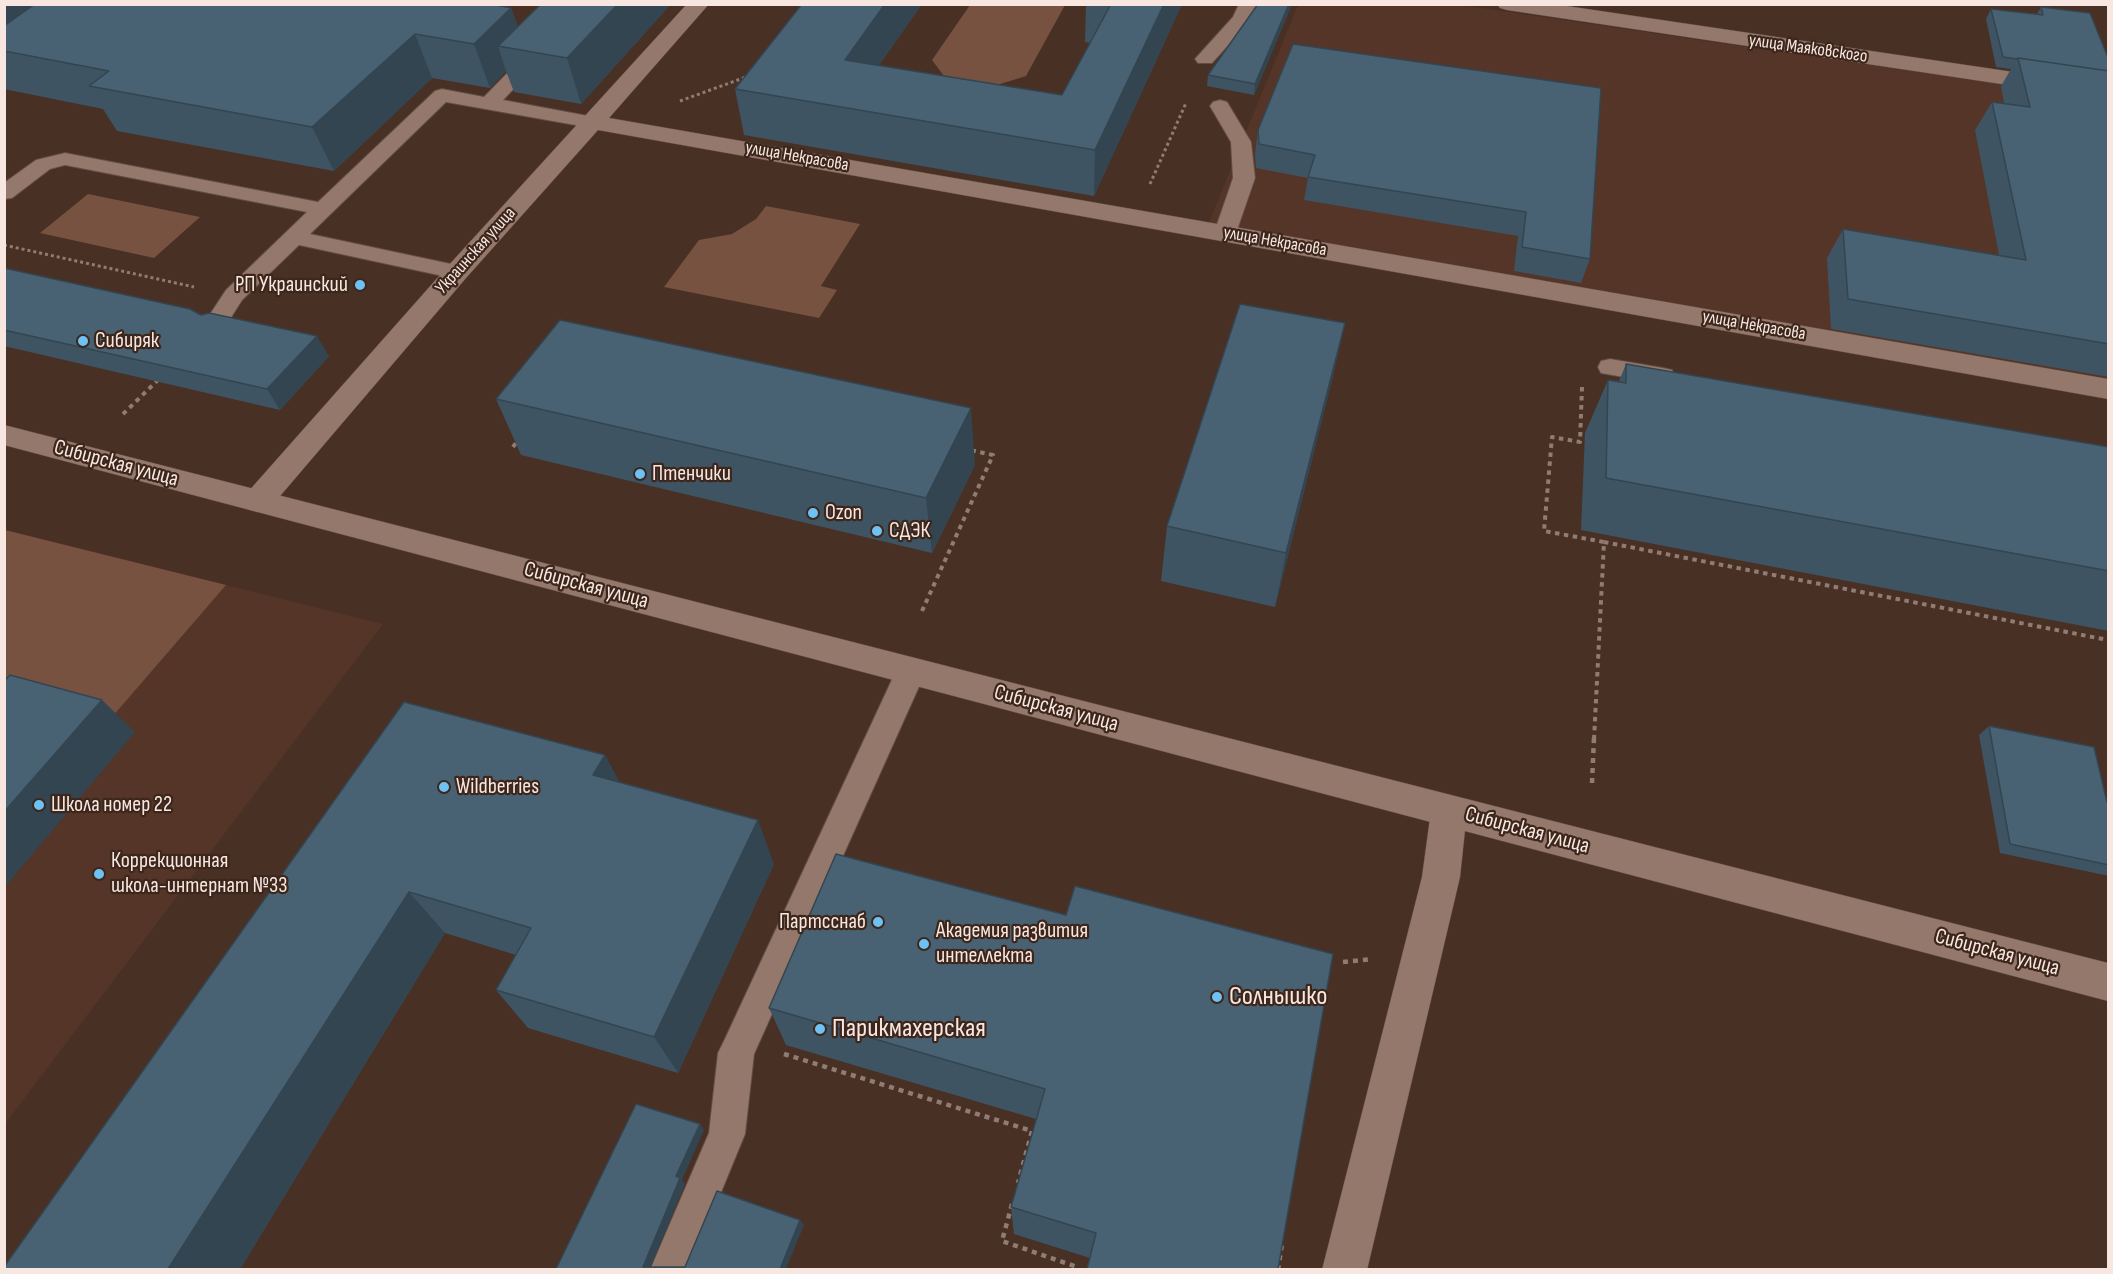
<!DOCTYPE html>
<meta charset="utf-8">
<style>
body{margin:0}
#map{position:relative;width:2113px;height:1274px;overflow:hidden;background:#483025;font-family:"Sofia Sans Condensed",sans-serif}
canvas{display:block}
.frame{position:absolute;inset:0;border:6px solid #f7e7e0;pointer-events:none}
</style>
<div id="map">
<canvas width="2113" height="1274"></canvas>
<div class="frame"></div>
</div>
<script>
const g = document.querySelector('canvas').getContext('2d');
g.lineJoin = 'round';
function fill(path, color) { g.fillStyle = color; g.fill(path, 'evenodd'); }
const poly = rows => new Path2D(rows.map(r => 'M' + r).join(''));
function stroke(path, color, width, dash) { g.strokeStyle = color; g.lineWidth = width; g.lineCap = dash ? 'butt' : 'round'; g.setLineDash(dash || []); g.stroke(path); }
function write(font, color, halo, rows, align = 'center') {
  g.font = font + ' "Sofia Sans Condensed",sans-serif'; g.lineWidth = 4.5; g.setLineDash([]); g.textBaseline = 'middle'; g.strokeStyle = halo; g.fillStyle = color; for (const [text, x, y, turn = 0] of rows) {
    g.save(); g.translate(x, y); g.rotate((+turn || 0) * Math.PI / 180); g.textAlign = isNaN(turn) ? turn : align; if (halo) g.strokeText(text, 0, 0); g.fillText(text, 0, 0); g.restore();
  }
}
const built = poly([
 [1298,5,1461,5,2108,100,2108,382,1209,222],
 [5,530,383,624,5,1124]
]);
const green = poly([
 [970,5,1065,5,1026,76,997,85,944,76,932,60],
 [88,194,200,217,154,258,40,233],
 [766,206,860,224,821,286,837,290,819,318,664,287,699,240,732,234,756,219],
 [5,530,226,585,106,724,5,754]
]);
const pathFar2 = poly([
 [680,101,746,77],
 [1150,184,1186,103],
 [4,245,194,287]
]);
const pathFar1 = poly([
 [1582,387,1580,442,1552,437,1544,531,1604,542,1594,740],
 [123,414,159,379],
 [513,447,518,440],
 [1604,542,2108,640],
 [922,611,993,455,970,450]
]);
const path = poly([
 [1592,783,1594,738],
 [1343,962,1372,959],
 [784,1054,1032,1131,1018,1183],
 [1012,1204,1002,1241,1077,1267,1077,1270],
 [1278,1270,1282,1244]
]);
const lane = poly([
 [1239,4,1257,4,1248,23,1212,63,1198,63,1195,59,1233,17,1239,4],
 [536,49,543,51,546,55,503,100,599,118,602,122,599,126,592,128,446,102,310,234,465,267,468,272,465,277,457,279,299,245,242,300,223,330,215,333,207,330,203,325,226,290,307,212,65,165,50,169,12,198,4,199,4,183,36,160,65,153,318,202,435,91,442,89,484,97,529,51,536,49],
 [1220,100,1227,102,1251,142,1255,178,1236,233,1233,238,1225,240,1217,238,1214,233,1233,178,1231,142,1210,106,1213,102,1220,100],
 [1610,359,1663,368,1672,370,1675,376,1672,382,1663,384,1601,373,1598,367,1601,361,1610,359],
 [911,659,921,663,926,671,754,1054,745,1134,689,1270,650,1270,709,1133,718,1053,724,1041,896,671,901,663,911,659]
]);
const street = poly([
 [687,4,709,4,609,118,2108,379,2108,399,598,130,466,278,269,509,258,512,247,509,243,501,247,493,448,266,687,4],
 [1497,4,1553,4,2108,86,2108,100,1507,10,1500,8,1497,4],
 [1449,795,1462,800,1467,811,1460,877,1367,1270,1322,1270,1422,877,1431,811,1436,800,1449,795]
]);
const secondary = poly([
 [4,425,2108,963,2108,1001,4,445,4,425]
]);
const wall = poly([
 [4,4,511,8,518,27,671,4,581,104,514,92,506,71,490,88,432,78,334,171,117,131,103,109,4,89],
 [802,4,922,4,879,65,1062,95,1090,43,1085,42,1086,4,1182,4,1094,196,744,135,735,89],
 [1258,4,1292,4,1254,95,1207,86,1208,75],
 [2041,7,2109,60,2109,377,1831,329,1827,258,1843,229,1999,255,1975,130,1992,102,2004,103,2001,86,2011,69,1996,67,1986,19,1991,9,2037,14],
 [1293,44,1590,259,1581,283,1514,271,1518,236,1304,200,1308,178,1256,168,1255,154,1258,130],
 [4,268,201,315,329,356,280,410,4,346],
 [1345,323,1332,380,1275,607,1161,581,1167,526],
 [1626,364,2109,447,2109,631,1581,530,1585,433,1608,380,1619,381],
 [496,399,975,465,932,553,521,455],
 [404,702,605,755,619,782,774,864,678,1073,528,1028,496,990,516,955,445,933,240,1269,4,1269],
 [1989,726,2109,802,2109,876,2000,853,1979,735],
 [1066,915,1333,954,1090,1258,1014,1234,1011,1207,1036,1119,786,1045,769,1008]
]);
const shadedWall = poly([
 [4,4,88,4,4,51],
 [618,4,671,4,581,104,567,58],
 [885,4,922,4,851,105,845,60],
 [1164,4,1182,4,1094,196,1095,150],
 [1289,4,1292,4,1254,95,1255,84],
 [511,8,526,51,498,46,506,71,490,88,474,44],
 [415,34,432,78,334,171,312,127],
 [1345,323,1332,380,1275,607,1286,553],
 [317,336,329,356,280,410,267,389],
 [971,408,975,465,932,553,926,498],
 [102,700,135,732,4,888,4,812],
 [605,755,629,801,593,775],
 [758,820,774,864,678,1073,654,1037],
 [409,892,445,933,240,1269,168,1269],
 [700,1124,704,1130,682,1180,685,1184,650,1269,643,1267,676,1176],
 [800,1220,804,1225,786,1269,780,1269]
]);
const building = poly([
 [35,4,491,4,511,8,474,44,415,34,312,127,89,86,109,71,4,51,4,26,35,4],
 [541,4,618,4,567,58,498,46,541,4],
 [802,4,885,4,845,60,1062,95,1111,4,1164,4,1095,150,735,89,802,4],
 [1258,4,1289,4,1255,84,1208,75,1258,4],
 [2041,7,2090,13,2109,60,2109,71,2018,58,2017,59,2003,57,1991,9,2043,15,2041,7],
 [1293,44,1601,88,1590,259,1522,247,1526,212,1308,177,1315,155,1259,144,1258,130,1293,44],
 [2018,58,2109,71,2109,344,1848,299,1843,229,2026,260,1992,102,2030,107,2018,58],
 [4,268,190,309,201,315,209,313,317,336,267,389,4,330,4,268],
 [1240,304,1345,323,1286,553,1167,526,1240,304],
 [560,320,971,408,926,498,496,399,560,320],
 [1626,364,2109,447,2109,571,1606,478,1608,380,1626,383,1626,364],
 [10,675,102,700,4,812,4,681,10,675],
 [404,702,605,755,593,775,758,820,654,1037,496,990,531,928,409,892,168,1269,4,1269,4,1267,404,702],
 [1989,726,2094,747,2107,802,2109,802,2109,865,2010,844,1989,726],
 [836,854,1066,915,1075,886,1333,954,1278,1269,1087,1269,1096,1233,1011,1207,1045,1089,769,1008,836,854],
 [636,1104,700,1124,676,1176,680,1178,643,1267,685,1267,717,1191,800,1220,780,1269,556,1269,636,1104]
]);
const markers = [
 [360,285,6,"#6ec2f3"],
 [83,341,6,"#6ec2f3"],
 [640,474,6,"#6ec2f3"],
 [813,513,6,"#6ec2f3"],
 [877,531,6,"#6ec2f3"],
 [444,787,6,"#6ec2f3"],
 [39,805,6,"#6ec2f3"],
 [99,874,6,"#6ec2f3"],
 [878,922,6,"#6ec2f3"],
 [924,944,6,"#6ec2f3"],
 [1217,997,6,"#6ec2f3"],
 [820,1029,6,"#6ec2f3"]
];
const farStreetnames = [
 ["улица Маяковского",1808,49,8],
 ["улица Некрасова",797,157,10],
 ["улица Некрасова",1275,242,10],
 ["Украинская улица",476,251,-48],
 ["улица Некрасова",1754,326,10]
];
const poiNames = [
 ["РП Украинский",348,285,"right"],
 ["Сибиряк",95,341],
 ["Птенчики",652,474],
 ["Ozon",825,513],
 ["СДЭК",889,531],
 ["Wildberries",456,787],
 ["Школа номер 22",51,805],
 ["Коррекционная",111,861],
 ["школа-интернат №33",111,886],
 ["Партсснаб",866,922,"right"],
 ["Академия развития",936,931],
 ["интеллекта",936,956]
];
const streetNames = [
 ["Сибирская улица",116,464,15],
 ["Сибирская улица",586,586,15],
 ["Сибирская улица",1056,709,15],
 ["Сибирская улица",1527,831,15],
 ["Сибирская улица",1997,953,15]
];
const nearPoinames = [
 ["Солнышко",1229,997],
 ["Парикмахерская",832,1029]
];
fill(built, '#543527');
fill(green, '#785240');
stroke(lane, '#624d44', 2);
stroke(street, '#624d44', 1);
stroke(secondary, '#624d44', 1);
stroke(pathFar2, '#917c73', 3, [3, 3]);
stroke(pathFar1, '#917c73', 4, [4.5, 4.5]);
stroke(path, '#917c73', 4.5, [5, 5]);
fill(lane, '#94786b');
fill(street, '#94786b');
fill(secondary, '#94786b');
fill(wall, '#3f5463');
fill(shadedWall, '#334550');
fill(building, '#496273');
stroke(building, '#334550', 1.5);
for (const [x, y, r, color] of markers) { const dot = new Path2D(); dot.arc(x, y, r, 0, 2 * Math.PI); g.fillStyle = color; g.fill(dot); stroke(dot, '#3d261b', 2); }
write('18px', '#f7e7e0', '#3d261b', farStreetnames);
write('22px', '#f7e7e0', '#3d261b', poiNames, 'left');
write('22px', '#f7e7e0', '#3d261b', streetNames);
write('27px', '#f7e7e0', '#3d261b', nearPoinames, 'left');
</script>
